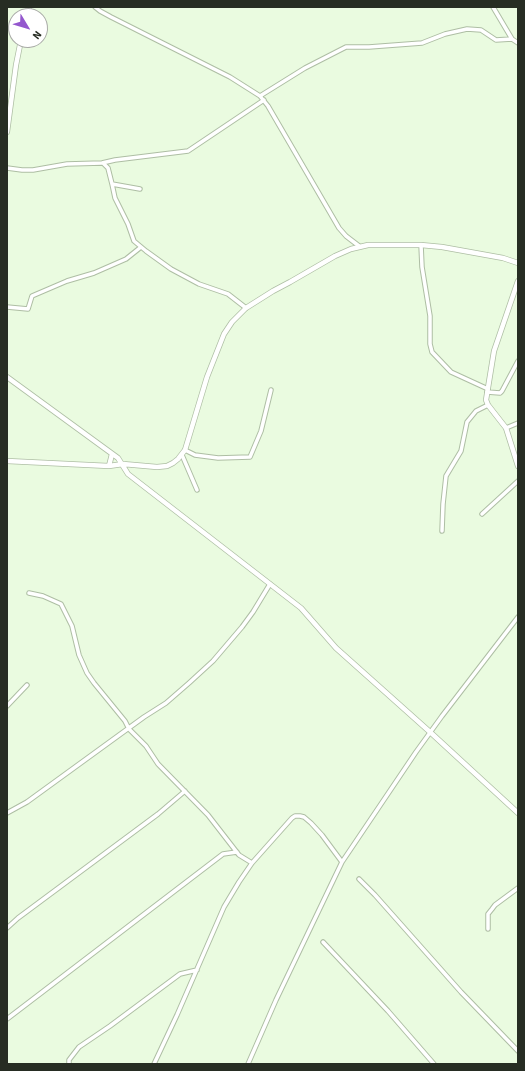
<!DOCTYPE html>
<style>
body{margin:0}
#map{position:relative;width:525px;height:1071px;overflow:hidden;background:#eafbe0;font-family:"Source Sans 3",sans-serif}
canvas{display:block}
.frame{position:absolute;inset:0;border:8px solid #272d23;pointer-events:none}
.north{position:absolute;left:8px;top:8px;width:40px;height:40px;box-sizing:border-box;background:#fff;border:1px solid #a9aba7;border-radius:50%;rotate:128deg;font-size:11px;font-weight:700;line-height:16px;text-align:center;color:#272d23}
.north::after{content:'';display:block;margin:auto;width:14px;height:18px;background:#9457ce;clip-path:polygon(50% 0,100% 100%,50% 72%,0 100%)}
</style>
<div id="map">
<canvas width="525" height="1071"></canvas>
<div class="frame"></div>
<div class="north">N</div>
</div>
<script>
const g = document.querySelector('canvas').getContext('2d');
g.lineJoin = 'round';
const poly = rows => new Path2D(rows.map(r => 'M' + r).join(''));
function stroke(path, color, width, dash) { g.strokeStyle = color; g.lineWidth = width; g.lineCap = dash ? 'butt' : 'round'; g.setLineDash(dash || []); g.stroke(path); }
const minor = poly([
 [95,7,100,11,111,17,230,77,260,96,268,106,339,228,346,236,359,246],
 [493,7,512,39,518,43],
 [260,96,305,68,346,47,369,47,422,43,445,34,467,29,481,30,496,40,512,39],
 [103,163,108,168,112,184,140,189],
 [7,168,22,170,33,170,67,164,102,163,115,160,188,151,264,100],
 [112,184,115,198,128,224,134,241,146,251,171,269,199,284,228,294,246,308],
 [421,245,422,267,430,316,430,344,432,352,451,372,488,389],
 [7,307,28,309,32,296,67,281,94,273,126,259,141,247],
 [487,392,500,393,502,391,518,361],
 [506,428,518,423],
 [185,450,195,455,218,458,250,457,261,431,271,390],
 [182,455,197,490],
 [482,514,518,481],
 [442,531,443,504,446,476,461,451,467,422,476,411,488,405],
 [29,593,43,596,61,604,72,626,79,655,87,673,94,683,125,721,129,729,146,746,158,764,208,815,239,855,252,863],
 [7,706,27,685],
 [7,813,27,802,144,717,166,703,189,683,213,661,242,627,253,612,270,584],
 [359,879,375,895,461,992,518,1051],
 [7,928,18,918,158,814,185,791],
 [488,929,488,914,492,909,495,905,518,888],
 [323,942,388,1011,434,1064],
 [7,1019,223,854,237,852],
 [69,1064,69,1060,79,1047,110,1026,180,974,197,970],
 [154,1064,177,1015,224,907,239,882,252,863,292,818,295,816,300,816,304,817,311,823,322,835,342,862],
 [248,1064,276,1000,342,862,416,752,442,716,518,617]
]);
const tertiary = poly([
 [27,16,29,7],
 [7,132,16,65,21,40],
 [518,281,494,351,486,400,488,405,506,428,518,466],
 [7,377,118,458,128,474,301,608,336,648,430,732,518,813],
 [7,461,109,466,123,464,157,467,167,466,173,463,178,459,185,450,207,377,224,334,232,322,246,308,273,291,290,282,335,256,351,249,368,245,421,245,442,247,503,258,518,263],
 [109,466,112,454]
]);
stroke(minor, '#aebea4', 5.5);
stroke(tertiary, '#aebea4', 6);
stroke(minor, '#fff', 3.5);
stroke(tertiary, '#fff', 4.5);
</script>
